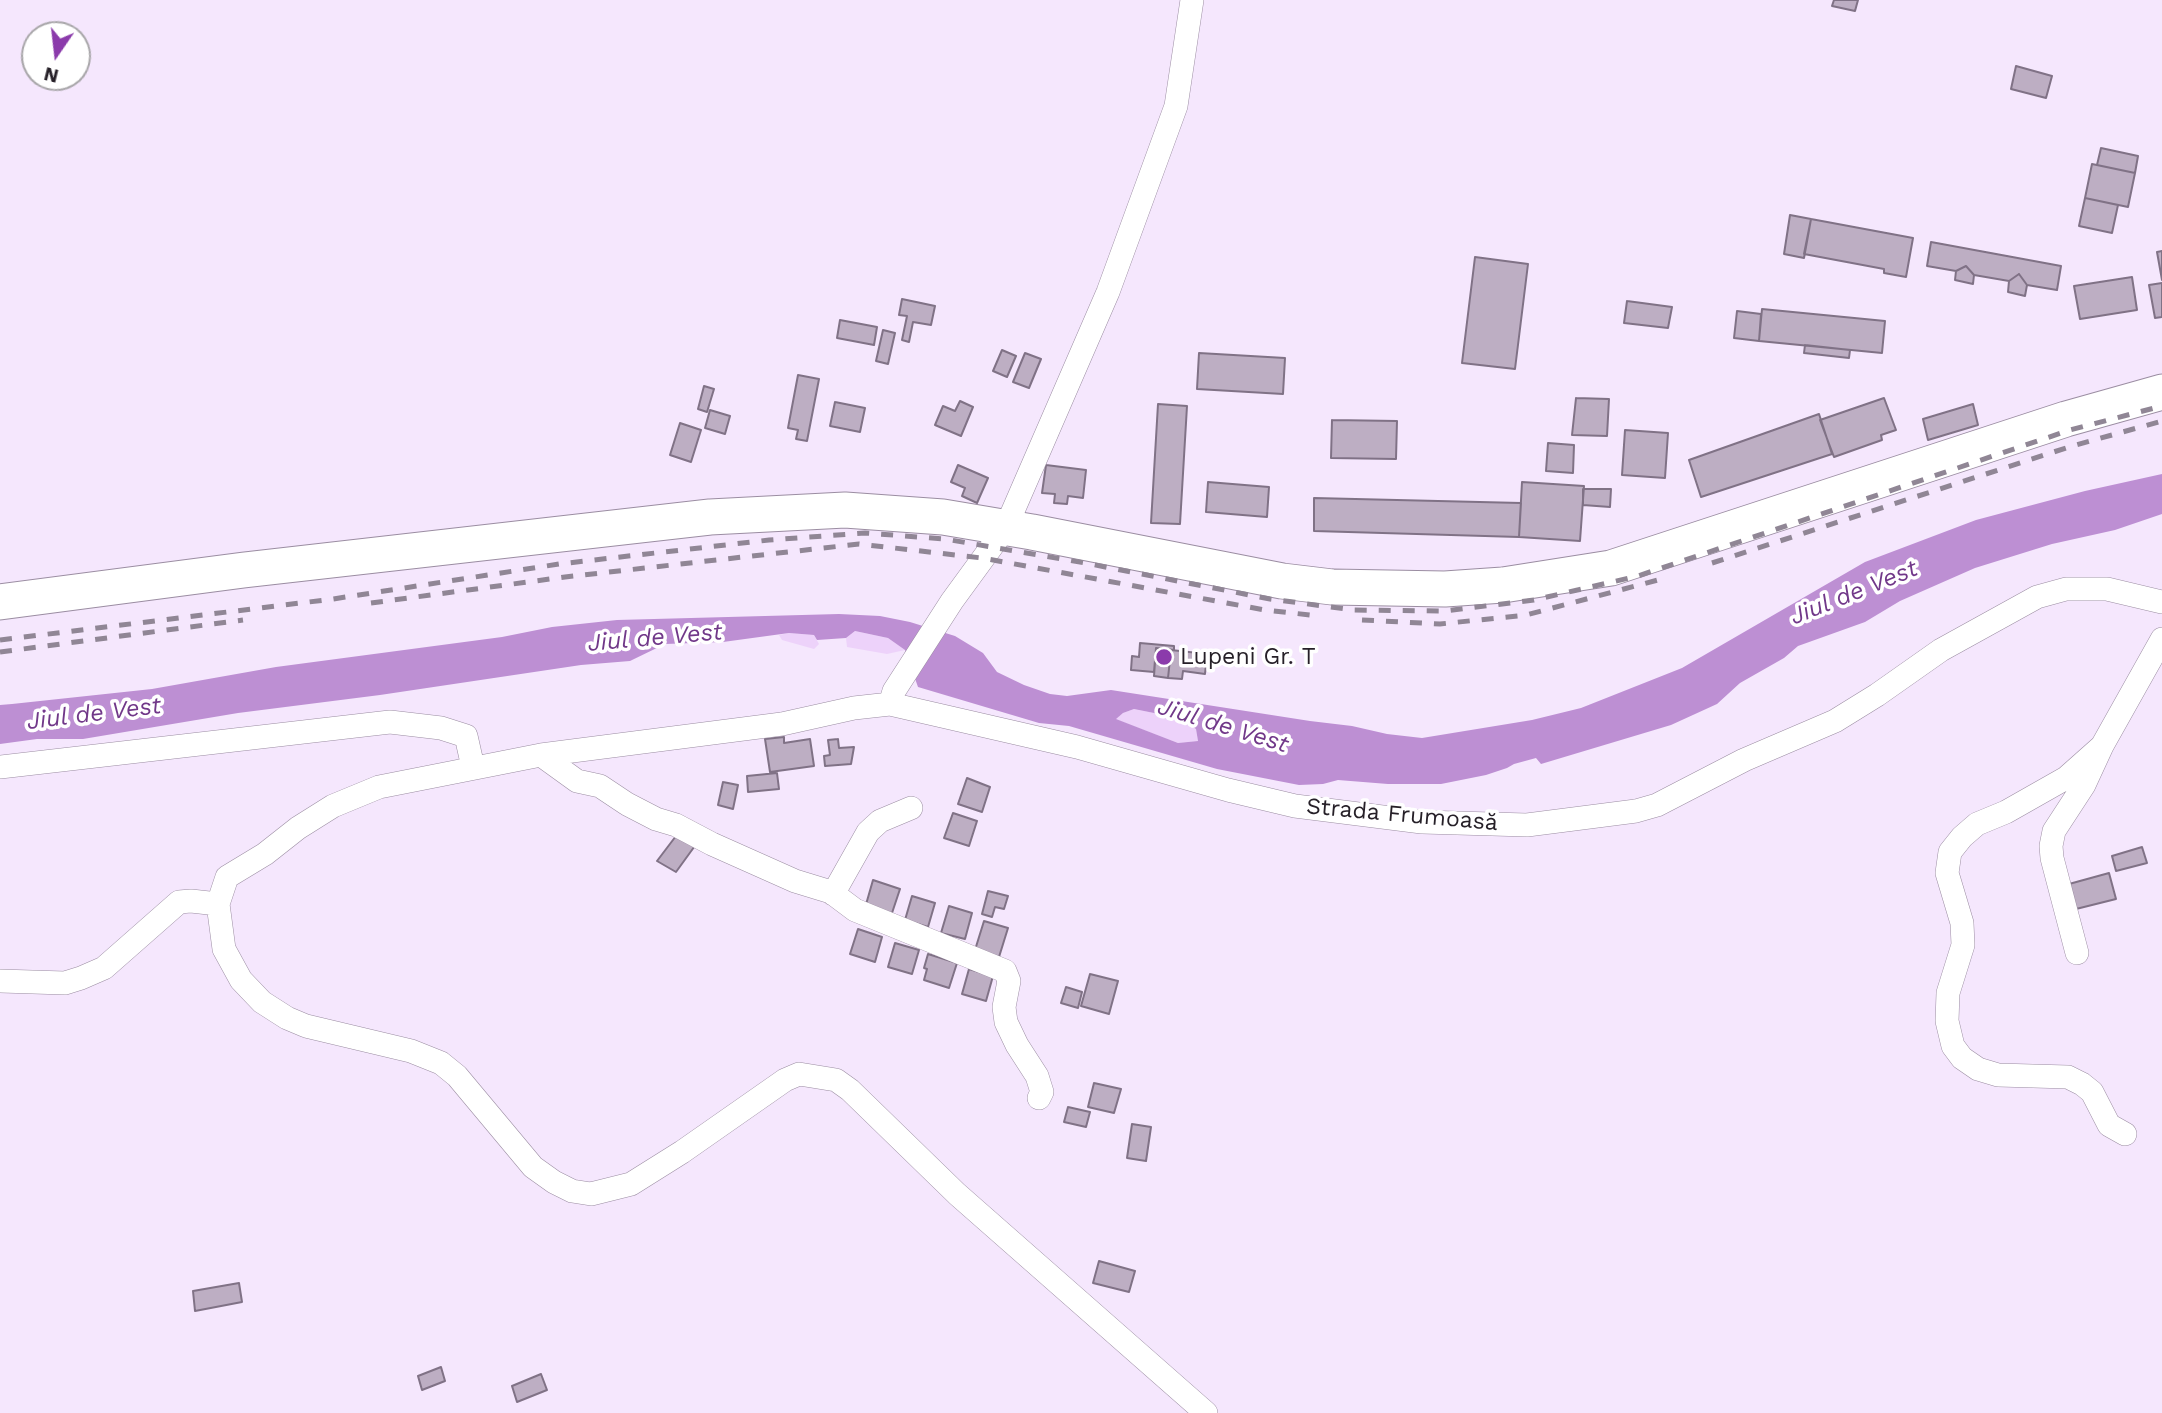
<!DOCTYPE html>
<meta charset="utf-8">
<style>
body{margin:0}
#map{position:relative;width:2162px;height:1413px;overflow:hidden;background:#f5e7fd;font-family:"Work Sans",sans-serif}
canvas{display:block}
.north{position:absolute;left:21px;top:21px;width:70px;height:70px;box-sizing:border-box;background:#fff;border:2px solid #a8a6a9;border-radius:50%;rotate:194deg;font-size:19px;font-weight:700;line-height:28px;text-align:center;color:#262028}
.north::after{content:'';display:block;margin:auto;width:24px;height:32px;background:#8b3bab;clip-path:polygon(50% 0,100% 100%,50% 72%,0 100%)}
</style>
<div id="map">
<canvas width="2162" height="1413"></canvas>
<div class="north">N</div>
</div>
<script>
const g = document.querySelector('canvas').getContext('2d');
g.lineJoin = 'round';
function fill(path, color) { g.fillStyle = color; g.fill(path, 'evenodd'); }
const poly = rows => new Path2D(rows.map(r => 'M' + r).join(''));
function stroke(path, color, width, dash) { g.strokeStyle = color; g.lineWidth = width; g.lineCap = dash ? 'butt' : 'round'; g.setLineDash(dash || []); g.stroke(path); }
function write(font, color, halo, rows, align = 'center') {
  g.font = font + ' "Work Sans",sans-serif'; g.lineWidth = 7; g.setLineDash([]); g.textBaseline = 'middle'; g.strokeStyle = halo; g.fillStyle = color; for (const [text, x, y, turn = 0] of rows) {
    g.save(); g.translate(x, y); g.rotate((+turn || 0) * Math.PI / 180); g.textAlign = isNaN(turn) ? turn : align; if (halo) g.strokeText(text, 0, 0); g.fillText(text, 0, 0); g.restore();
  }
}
const green = poly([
 [855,631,888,638,905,650,887,654,847,647,846,638],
 [789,633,814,635,819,644,814,649,782,640,779,635],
 [1134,709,1180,718,1196,729,1198,741,1178,743,1115,719,1123,713]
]);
const water = poly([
 [2162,474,2162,514,2115,530,2052,544,1975,568,1900,601,1865,622,1798,646,1784,658,1740,683,1717,704,1671,725,1541,764,1536,758,1514,764,1507,768,1486,775,1441,784,1388,784,1338,780,1323,784,1299,785,1217,769,1069,726,1039,723,918,687,905,650,888,638,855,631,846,638,817,640,814,635,789,633,723,642,665,644,630,661,581,665,380,695,238,713,83,739,37,739,0,744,0,705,12,704,152,689,276,667,502,637,552,627,617,620,839,614,880,616,910,622,955,636,983,653,997,672,1024,685,1050,694,1067,696,1111,690,1310,721,1352,726,1387,734,1422,738,1532,720,1581,708,1682,668,1865,562,1976,520,2085,491],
 [1134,709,1179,718,1196,729,1198,741,1178,743,1116,719,1123,713]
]);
const building = poly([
 [1834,0,1858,0,1855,11,1832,6,1834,0],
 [2016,66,2052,76,2046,98,2011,89,2016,66],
 [2101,148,2138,156,2135,173,2097,165,2101,148],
 [2092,164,2135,173,2128,207,2085,198,2092,164],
 [2085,198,2118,205,2112,233,2079,226,2085,198],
 [1790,215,1811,219,1804,258,1784,254,1790,215],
 [1811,219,1913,238,1906,277,1884,273,1884,269,1804,254,1811,219],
 [1931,242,2061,266,2057,290,2027,285,2019,274,2009,281,1974,275,1966,266,1956,271,1927,266,1931,242],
 [2162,251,2162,280,2157,252,2162,251],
 [1475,257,1528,264,1515,369,1462,363,1475,257],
 [1966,266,1974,275,1973,284,1955,280,1956,271,1966,266],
 [2019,274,2027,285,2025,296,2008,292,2009,281,2019,274],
 [2132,277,2137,310,2080,319,2074,286,2132,277],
 [2162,283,2162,317,2155,318,2149,285,2162,283],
 [902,299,935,306,931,325,913,322,909,342,902,340,907,316,899,315,902,299],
 [1627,301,1672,307,1668,328,1624,323,1627,301],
 [1762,309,1885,321,1882,353,1759,341,1762,309],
 [1737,311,1761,314,1759,341,1734,338,1737,311],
 [840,320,877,327,874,345,837,338,840,320],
 [883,330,895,333,888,364,876,361,883,330],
 [1805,345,1850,350,1849,358,1804,353,1805,345],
 [1002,350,1016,356,1007,377,993,371,1002,350],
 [1025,353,1041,359,1029,388,1013,382,1025,353],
 [1199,353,1285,358,1283,394,1197,389,1199,353],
 [798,375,819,379,807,441,796,439,798,430,788,428,798,375],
 [704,386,714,389,707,412,698,409,704,386],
 [1576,398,1609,399,1607,436,1572,435,1576,398],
 [1884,398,1896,430,1881,435,1882,440,1834,457,1820,420,1884,398],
 [960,401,973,407,961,436,935,425,943,406,955,411,960,401],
 [835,402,865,408,860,432,830,426,835,402],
 [1158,404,1187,406,1180,524,1151,523,1158,404],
 [1973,404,1978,425,1928,440,1923,419,1973,404],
 [710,410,730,416,725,434,705,428,710,410],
 [1819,414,1832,454,1701,497,1689,460,1819,414],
 [1332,420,1397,421,1396,459,1331,458,1332,420],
 [680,423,701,430,691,462,670,455,680,423],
 [1625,430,1668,433,1665,478,1622,475,1625,430],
 [1548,443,1574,445,1573,473,1546,471,1548,443],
 [958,465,988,478,977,503,962,496,965,488,951,482,958,465],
 [1046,465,1086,470,1083,498,1068,496,1067,504,1054,503,1055,494,1042,493,1046,465],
 [1208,482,1269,487,1267,517,1206,512,1208,482],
 [1522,482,1584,486,1580,541,1519,537,1522,482],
 [1583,489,1611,489,1610,507,1583,505,1583,489],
 [1314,498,1521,503,1519,537,1314,531,1314,498],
 [1140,643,1174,646,1174,650,1156,648,1154,672,1131,670,1132,656,1139,657,1140,643],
 [1156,648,1171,650,1168,678,1154,676,1156,648],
 [1171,650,1207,654,1205,674,1183,671,1182,679,1168,678,1171,650],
 [784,737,784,743,810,739,814,766,770,772,765,739,784,737],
 [838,739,839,748,854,747,851,764,825,766,824,756,830,755,828,740,838,739],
 [777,773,779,789,748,792,747,776,777,773],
 [967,778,990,787,982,812,958,804,967,778],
 [723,782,738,785,733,809,718,805,723,782],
 [953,813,977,821,969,846,944,838,953,813],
 [679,832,697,843,676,872,657,861,679,832],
 [2142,847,2147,863,2116,871,2112,856,2142,847],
 [2109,873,2116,899,2076,909,2069,884,2109,873],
 [873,880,900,889,891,916,865,908,873,880],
 [988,891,1008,896,1004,909,995,907,992,917,982,914,988,891],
 [912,896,935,903,928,927,905,920,912,896],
 [949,906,972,913,965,939,941,933,949,906],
 [984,921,1008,928,999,957,975,950,984,921],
 [858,929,882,937,875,962,850,954,858,929],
 [895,943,919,950,912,974,888,967,895,943],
 [928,954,957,963,949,988,924,980,927,969,924,968,928,954],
 [969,969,993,976,986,1001,962,994,969,969],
 [1090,974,1118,981,1109,1014,1081,1006,1090,974],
 [1066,987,1082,992,1078,1008,1061,1003,1066,987],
 [1094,1083,1121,1089,1114,1113,1088,1107,1094,1083],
 [1068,1107,1090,1112,1086,1127,1064,1122,1068,1107],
 [1132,1124,1151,1127,1146,1161,1127,1158,1132,1124],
 [1099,1261,1135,1271,1129,1292,1093,1283,1099,1261],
 [239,1283,242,1302,195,1311,193,1291,239,1283],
 [441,1367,445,1381,422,1390,418,1376,441,1367],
 [541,1374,547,1390,517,1402,512,1386,541,1374]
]);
const minor = poly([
 [1192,0,1176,106,1108,292,1006,527,952,601,894,691,890,704,854,708,782,724,541,755,379,787,333,806,298,828,265,854,227,877,218,904,224,949,241,980,262,1002,287,1018,306,1026,411,1051,441,1063,457,1076,533,1167,554,1182,572,1191,591,1194,631,1184,682,1152,785,1080,799,1074,836,1080,850,1090,957,1194,1206,1413],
 [890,704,1077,747,1228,790,1295,806,1422,822,1527,825,1636,811,1657,805,1744,760,1835,721,1877,695,1941,650,2037,597,2066,589,2107,589,2162,602],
 [2102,746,2066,778,2006,812,1977,824,1962,837,1950,852,1947,873,1962,923,1963,945,1948,993,1947,1021,1953,1046,1962,1058,1978,1069,1998,1075,2068,1077,2082,1084,2092,1092,2109,1125,2125,1134],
 [541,755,577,781,600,786,627,804,656,819,676,825,712,844,795,881,831,892,855,910,1005,971,1009,981,1004,1007,1006,1022,1017,1045,1037,1076,1042,1092,1039,1098],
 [0,767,390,722,441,728,466,736,473,767],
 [833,894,868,832,880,821,911,808],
 [2077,953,2052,858,2051,846,2054,831,2084,785,2102,746,2162,639],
 [0,981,65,983,81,978,104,968,179,902,191,901,218,904]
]);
const primary = poly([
 [0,602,244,570,710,517,845,510,943,517,1032,532,1282,581,1332,587,1445,589,1503,585,1611,568,2066,419,2162,392]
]);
const rail = poly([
 [1712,563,2069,447,2162,421],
 [371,603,565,577,859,544,982,558,1265,610,1310,615],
 [1362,620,1440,624,1526,615,1658,580],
 [0,640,333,599,559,564,769,540,865,533,945,539,1085,563,1270,599,1354,610,1445,611,1534,600,1638,576,2070,430,2162,406],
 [0,652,243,620]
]);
const markers = [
 [1164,657,9,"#8b3bab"]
];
const poiNames = [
 ["Lupeni Gr. T",1180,657]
];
const streetNames = [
 ["Strada Frumoasă",1402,815,5]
];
const waterNames = [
 ["Jiul de Vest",1854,593,-22],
 ["Jiul de Vest",655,638,-5],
 ["Jiul de Vest",94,714,-7],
 ["Jiul de Vest",1223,726,17]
];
fill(green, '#edd2fa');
fill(water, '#bd8fd3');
fill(building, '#bdaec3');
stroke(building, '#807286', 2);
stroke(minor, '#9b8da2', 24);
stroke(primary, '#9b8da2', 37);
stroke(minor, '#fff', 23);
stroke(primary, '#fff', 35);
stroke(rail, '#908695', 5, [12, 12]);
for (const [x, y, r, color] of markers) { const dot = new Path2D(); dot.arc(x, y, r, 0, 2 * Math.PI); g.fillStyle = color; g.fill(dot); stroke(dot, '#fff', 2.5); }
write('23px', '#262028', '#fff', poiNames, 'left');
write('23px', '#262028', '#fff', streetNames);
write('italic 24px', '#713889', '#fff', waterNames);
</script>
